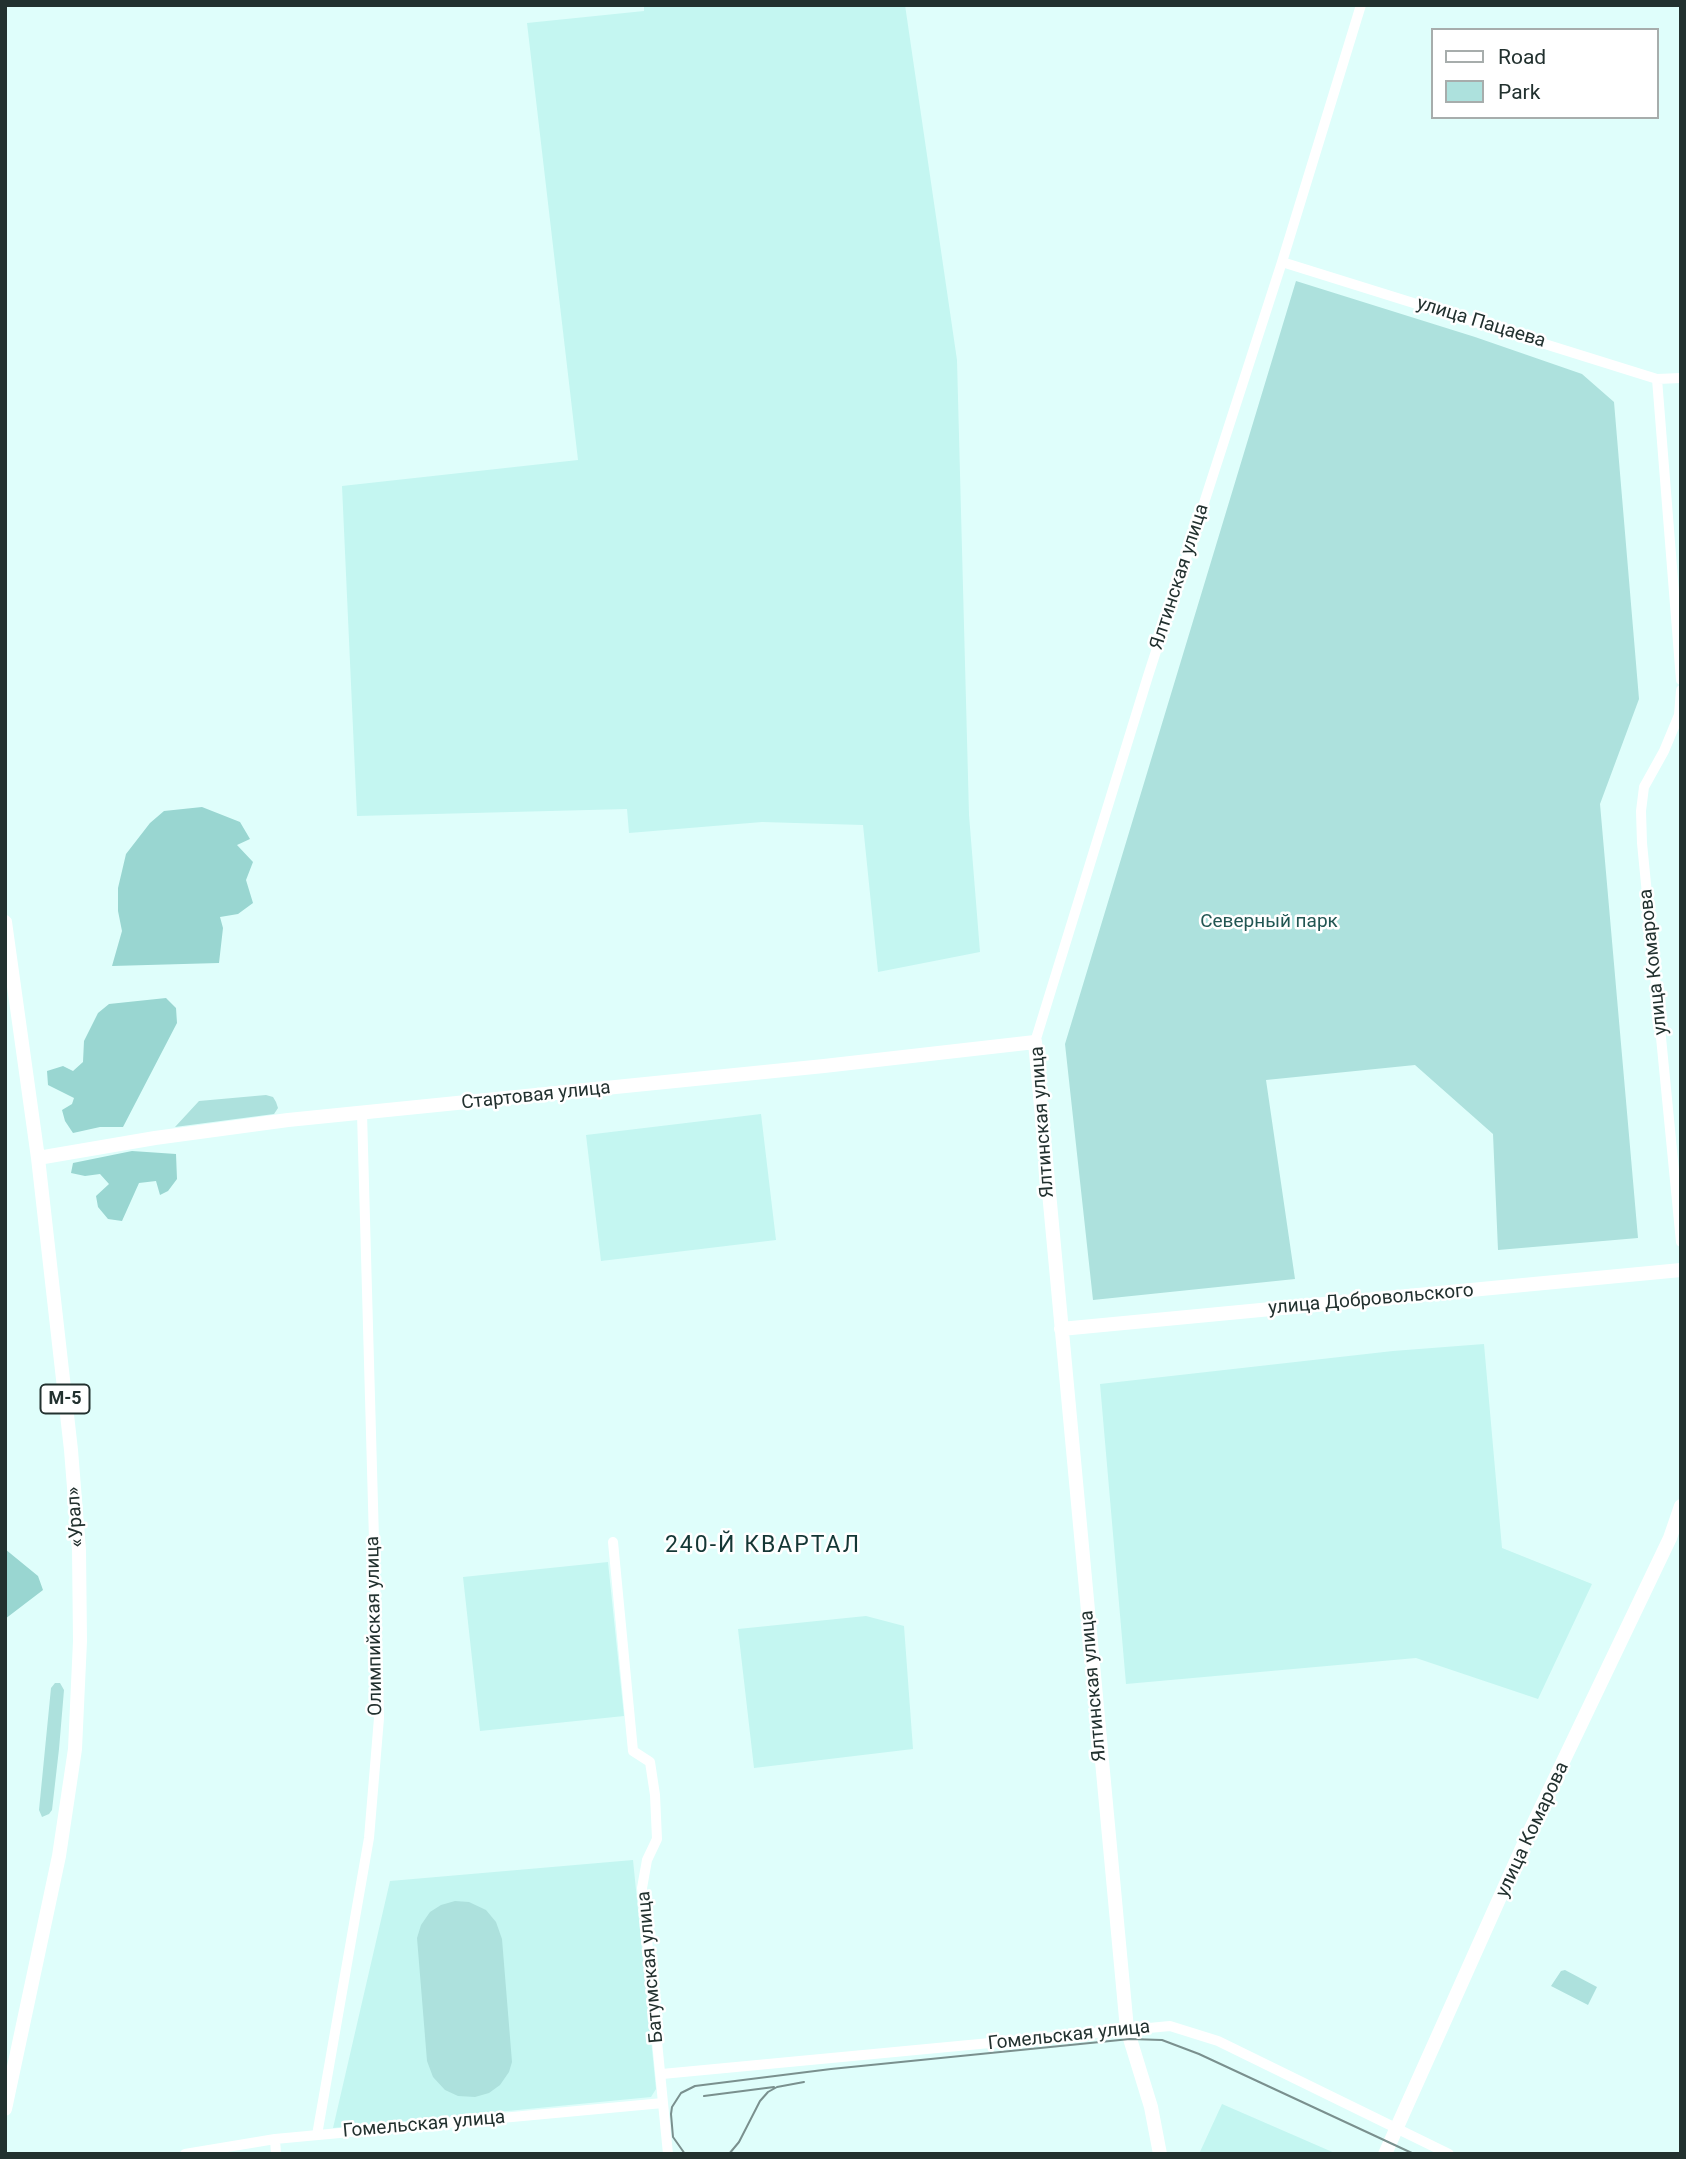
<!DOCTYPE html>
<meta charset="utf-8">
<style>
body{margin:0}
#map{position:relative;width:1686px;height:2159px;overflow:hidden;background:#dffefb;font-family:Roboto,sans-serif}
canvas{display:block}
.frame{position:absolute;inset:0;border:7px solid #22312f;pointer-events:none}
.legend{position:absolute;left:1431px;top:28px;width:228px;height:91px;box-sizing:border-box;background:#fff;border:2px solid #a7adac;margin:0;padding:9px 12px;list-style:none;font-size:21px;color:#22312f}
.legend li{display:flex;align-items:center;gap:14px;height:35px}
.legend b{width:35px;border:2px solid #a7adac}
</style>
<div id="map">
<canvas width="1686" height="2159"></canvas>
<div class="frame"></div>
<ul class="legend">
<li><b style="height:9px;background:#fff"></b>Road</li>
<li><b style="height:19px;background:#ade1dd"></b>Park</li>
</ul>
</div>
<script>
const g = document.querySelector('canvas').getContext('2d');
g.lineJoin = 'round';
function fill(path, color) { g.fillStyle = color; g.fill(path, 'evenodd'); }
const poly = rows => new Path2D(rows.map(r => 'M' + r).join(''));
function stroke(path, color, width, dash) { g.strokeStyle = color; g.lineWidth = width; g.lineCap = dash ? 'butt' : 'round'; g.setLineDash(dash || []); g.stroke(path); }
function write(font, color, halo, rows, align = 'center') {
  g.font = font + ' Roboto,sans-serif'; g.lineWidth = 5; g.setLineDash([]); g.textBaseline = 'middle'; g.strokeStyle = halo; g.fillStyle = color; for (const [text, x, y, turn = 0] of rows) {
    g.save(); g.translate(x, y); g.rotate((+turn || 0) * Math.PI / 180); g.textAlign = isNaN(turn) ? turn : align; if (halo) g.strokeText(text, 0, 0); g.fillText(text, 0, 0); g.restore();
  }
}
const built = poly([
 [644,5,905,5,957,360,969,815,980,952,878,972,863,825,762,822,629,833,627,809,357,816,342,486,578,460,527,23,644,11],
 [761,1114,776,1240,601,1261,586,1135],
 [1484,1344,1502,1548,1592,1584,1538,1699,1416,1658,1126,1684,1100,1384,1393,1351],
 [608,1562,624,1716,480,1731,463,1577],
 [866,1616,904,1626,913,1749,754,1768,738,1629],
 [633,1860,656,2089,651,2097,333,2128,390,1881],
 [1222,2104,1337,2154,1199,2154]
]);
const green = poly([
 [1296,281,1475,337,1582,374,1614,402,1639,699,1600,804,1638,1238,1498,1250,1493,1134,1415,1065,1266,1080,1295,1279,1093,1300,1065,1044],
 [266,1095,273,1097,276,1102,278,1108,274,1114,175,1127,199,1101],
 [55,1683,60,1683,64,1690,59,1749,52,1810,49,1814,42,1817,39,1810,51,1688],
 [455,1901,469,1902,486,1910,496,1922,502,1939,512,2062,509,2072,500,2085,489,2093,475,2097,458,2096,445,2090,433,2077,427,2061,417,1938,421,1925,430,1912,441,1905],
 [1565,1970,1597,1987,1588,2005,1551,1986,1561,1971]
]);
const forest = poly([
 [202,807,240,822,250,839,237,845,253,862,246,880,253,903,238,914,220,917,223,928,219,963,112,966,122,931,118,911,118,888,126,854,150,823,164,811],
 [166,998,176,1008,177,1023,123,1127,100,1127,73,1133,65,1121,62,1110,72,1104,74,1098,48,1085,47,1071,63,1066,73,1071,83,1062,84,1041,98,1013,109,1004],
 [132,1151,176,1154,177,1179,168,1191,160,1195,156,1181,139,1183,122,1221,108,1219,98,1207,96,1196,109,1184,100,1174,85,1176,71,1173,73,1163],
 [5,1549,38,1576,43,1590,5,1619]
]);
const minor = poly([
 [1282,262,1657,379,1681,378],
 [1657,379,1681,680],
 [1681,690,1679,715,1664,751,1644,787,1641,811,1642,843,1681,1242],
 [1035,1042,1148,676,1282,262,1361,5],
 [613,1542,633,1751,650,1762,655,1795,657,1839,647,1860,642,1888,668,2154],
 [662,2074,1170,2026,1218,2041,1449,2154],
 [317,2135,369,1838,379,1718,362,1113],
 [275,2139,276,2154],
 [185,2154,275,2139,663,2103]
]);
const major = poly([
 [5,922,38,1158,71,1450,79,1550,80,1641,75,1749,59,1856,5,2109],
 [38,1158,155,1138,288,1120,824,1066,1035,1042,1127,2029,1151,2107,1160,2154],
 [1061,1329,1681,1270],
 [1385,2154,1526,1839,1670,1538,1681,1506]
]);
const tram = poly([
 [704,2096,774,2087],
 [685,2154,673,2137,671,2114,672,2107,681,2093,695,2086,831,2069,1130,2039,1162,2040,1199,2054,1414,2154],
 [729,2154,739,2142,760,2101,768,2092,777,2087,804,2082]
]);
const shields = [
 [65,1399,49]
];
const shieldNames = [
 ["М-5",65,1399]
];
const streetNames = [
 ["улица Пацаева",1481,323,17],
 ["Ялтинская улица",1180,577,-72],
 ["улица Комарова",1654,962,-96],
 ["Стартовая улица",536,1096,-6],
 ["Ялтинская улица",1043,1122,-94],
 ["улица Добровольского",1371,1300,-5],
 ["«Урал»",76,1517,-94],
 ["Олимпийская улица",375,1626,-91],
 ["Ялтинская улица",1094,1686,-95],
 ["улица Комарова",1533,1830,-65],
 ["Батумская улица",651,1967,-95],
 ["Гомельская улица",1069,2036,-6],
 ["Гомельская улица",424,2125,-5]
];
const parkNames = [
 ["Северный парк",1269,922]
];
const quarterNames = [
 ["240-Й КВАРТАЛ",763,1546]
];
fill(built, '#c4f6f1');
fill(green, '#ade1dd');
fill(forest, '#99d6d1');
stroke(minor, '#fff', 10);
stroke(major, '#fff', 14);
stroke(tram, '#7a908e', 2);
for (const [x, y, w] of shields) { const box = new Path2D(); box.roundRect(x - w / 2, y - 14.5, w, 29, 5); g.fillStyle = '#fff'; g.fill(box); stroke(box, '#22312f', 2); }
write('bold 18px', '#22312f', null, shieldNames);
write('19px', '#22312f', '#fff', streetNames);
write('19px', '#225653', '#fff', parkNames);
g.letterSpacing = '2px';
write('23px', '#143735', '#fff', quarterNames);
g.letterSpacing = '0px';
</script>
